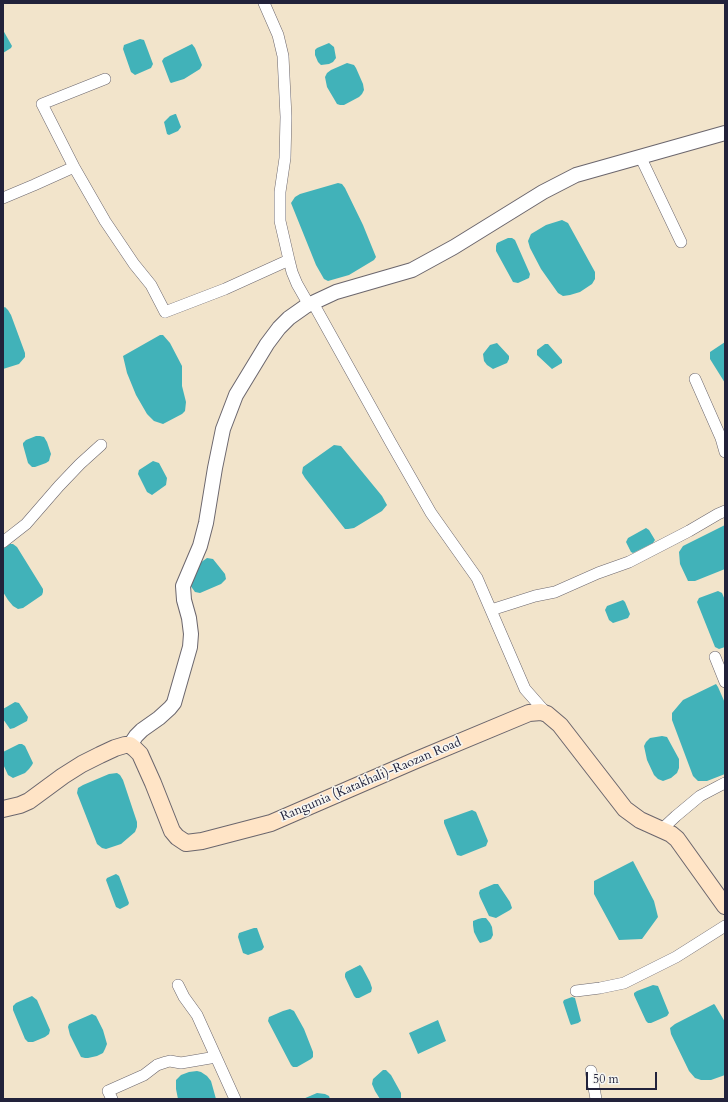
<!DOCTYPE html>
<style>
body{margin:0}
#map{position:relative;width:728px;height:1102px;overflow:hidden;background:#f2e4cb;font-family:Cardo,serif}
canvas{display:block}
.frame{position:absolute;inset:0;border:4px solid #22223b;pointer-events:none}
.scale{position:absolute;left:586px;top:1072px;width:71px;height:18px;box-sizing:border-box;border:2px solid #22223b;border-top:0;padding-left:5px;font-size:12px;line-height:14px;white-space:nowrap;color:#22223b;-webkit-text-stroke:3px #f6f6f2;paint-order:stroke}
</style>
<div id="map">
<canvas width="728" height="1102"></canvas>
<div class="frame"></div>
<div class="scale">50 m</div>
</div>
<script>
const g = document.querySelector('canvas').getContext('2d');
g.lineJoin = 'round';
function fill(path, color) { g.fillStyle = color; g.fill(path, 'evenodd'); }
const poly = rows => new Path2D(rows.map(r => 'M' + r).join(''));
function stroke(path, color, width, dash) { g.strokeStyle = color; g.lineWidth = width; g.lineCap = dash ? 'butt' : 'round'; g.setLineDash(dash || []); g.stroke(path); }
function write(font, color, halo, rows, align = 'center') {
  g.font = font + ' Cardo,serif'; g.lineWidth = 3; g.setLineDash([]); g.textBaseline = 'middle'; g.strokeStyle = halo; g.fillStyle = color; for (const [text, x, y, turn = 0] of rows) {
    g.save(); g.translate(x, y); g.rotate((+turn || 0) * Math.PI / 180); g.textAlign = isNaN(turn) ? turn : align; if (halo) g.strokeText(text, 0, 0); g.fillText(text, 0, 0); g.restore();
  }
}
const water = poly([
 [3,30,12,46,11,48,3,53],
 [140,39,144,40,153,64,151,68,135,75,131,72,123,49,124,45],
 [329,43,334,47,336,58,333,62,329,64,321,65,318,62,315,55,315,50,317,48],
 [192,44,195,48,202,65,200,69,184,79,171,83,170,82,162,61,164,58],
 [347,63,354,65,356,68,363,84,364,90,362,94,359,97,344,105,340,105,337,104,327,87,325,77,327,73,331,70],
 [175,114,176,114,181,127,178,131,169,135,167,134,164,122,170,116],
 [338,183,342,184,345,188,363,225,376,257,374,260,349,275,328,281,324,279,316,265,291,203,295,197,300,194],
 [562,220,568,223,595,272,595,279,592,284,580,292,570,295,563,296,558,293,541,269,530,248,528,241,531,234,546,225],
 [508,238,512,238,515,240,530,274,529,278,518,283,513,282,496,251,496,246,497,243],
 [5,307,8,310,11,315,25,353,25,357,19,364,3,369,3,308],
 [160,335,163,335,170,343,182,366,182,386,186,402,185,411,182,414,163,424,154,421,147,414,136,395,127,373,123,356],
 [725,342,725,383,710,359,710,352],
 [497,343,509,356,509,359,507,363,493,369,487,365,484,361,483,354,490,345],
 [545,344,548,344,562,360,562,363,552,369,537,355,537,350],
 [36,436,40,436,44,437,47,442,51,454,50,457,49,461,46,463,35,467,32,467,28,463,23,445,23,443,26,440],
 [334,445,341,446,382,496,387,505,382,511,354,528,348,529,345,529,305,478,302,473,303,467],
 [153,461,159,463,167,478,166,485,152,495,147,492,138,474,139,470],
 [725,525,725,569,695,581,688,581,680,564,679,552,683,546],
 [646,528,649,530,655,540,653,543,633,553,631,552,626,542,628,538],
 [10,544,13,544,17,547,43,589,43,592,42,595,23,608,18,609,13,606,8,600,3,592,3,549],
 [207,558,213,559,225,574,226,579,221,584,200,593,195,592,190,585,200,563],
 [718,591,722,593,725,600,725,647,719,649,715,647,697,602,699,598],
 [623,600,625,602,630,614,628,618,613,623,609,620,605,610,607,606],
 [716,684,718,687,725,703,725,774,707,781,698,781,693,776,672,720,672,713,683,700],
 [15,702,19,703,28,717,27,721,14,728,10,729,3,719,3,709],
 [662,736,667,737,679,759,679,768,677,773,671,778,663,781,658,779,654,775,647,760,644,746,646,742,650,738],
 [19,744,22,744,25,746,33,763,32,765,29,769,25,773,13,778,8,775,3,764,3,752],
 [117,773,120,775,123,780,137,822,137,827,135,832,121,844,106,849,102,848,97,844,77,793,78,788,83,785,109,774],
 [472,810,476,812,488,841,486,846,461,856,457,855,444,823,444,820],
 [633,861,654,901,658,917,642,939,619,940,594,894,594,881],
 [116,874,119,876,129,903,128,905,120,909,116,907,106,880,107,878],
 [494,884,498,884,510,902,512,908,510,910,496,918,489,916,480,897,479,893,480,890],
 [482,918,486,918,490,923,492,927,493,935,491,939,487,941,480,943,478,940,474,932,473,925,473,921,478,919],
 [254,928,257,928,264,947,262,950,248,955,243,953,238,937,239,933],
 [360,965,362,967,370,982,372,988,371,992,359,998,356,998,354,996,345,977,345,974,346,972],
 [653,985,658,986,669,1013,667,1016,651,1023,648,1023,646,1021,634,995,634,993,637,991],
 [32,996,37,1000,50,1030,49,1034,45,1037,33,1042,28,1042,25,1039,13,1010,13,1006,16,1003],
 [572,997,575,998,581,1021,578,1023,571,1025,570,1023,563,1002,564,1000],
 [714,1004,715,1005,725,1022,725,1075,711,1080,701,1080,695,1078,689,1071,671,1034,670,1028,675,1024],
 [290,1009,294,1011,304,1029,313,1052,313,1057,311,1059,297,1067,293,1067,291,1065,268,1021,269,1017,283,1011],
 [92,1014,96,1016,103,1030,107,1044,105,1049,103,1053,97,1056,88,1058,85,1058,81,1057,70,1035,68,1027,69,1024],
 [438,1020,446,1041,418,1054,409,1033],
 [383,1070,386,1070,391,1075,401,1093,401,1099,380,1099,375,1091,372,1084,373,1079],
 [197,1071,201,1072,207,1076,211,1081,216,1099,178,1099,176,1089,176,1080,181,1075,189,1072],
 [317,1093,325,1094,329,1096,330,1099,303,1099]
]);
const minor = poly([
 [264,3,278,35,283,56,286,117,285,158,280,192,280,221,289,260],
 [105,79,42,104,74,167,105,221,134,264,151,285,165,312,225,289,289,260,292,272,297,284,309,305],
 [640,156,681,242],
 [3,198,34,185,74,167],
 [313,303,391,443,431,513,477,578,525,689,547,714],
 [695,379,721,438,725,452],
 [3,542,26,524,59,486,80,464,101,445],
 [491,610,535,596,555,592,598,573,629,562,689,531,718,514,725,511],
 [715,657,725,682],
 [661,830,676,816,700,796,719,786,725,783],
 [178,985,184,997,197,1015,235,1099],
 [576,991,600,988,624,983,676,957,725,926],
 [591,1071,596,1099],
 [112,1099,108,1091,144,1075,157,1065,166,1062,170,1061,181,1063,216,1057]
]);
const tertiary = poly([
 [130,745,136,736,142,730,159,718,170,708,174,703,190,647,191,634,189,618,184,600,183,586,200,546,206,523,215,468,223,429,236,395,267,344,279,328,289,318,306,306,336,292,412,270,454,247,543,192,576,175,725,133]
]);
const secondary = poly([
 [3,809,20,805,29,801,63,776,82,764,100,755,115,748,125,745,130,745,135,749,140,754,153,783,172,831,177,837,186,843,202,841,271,823,414,761,529,713,541,712,547,714,560,725,625,809,640,820,671,834,677,839,725,906]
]);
const streetNames = [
 ["Rangunia (Katakhali)-Raozan Road",371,780,-23]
];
fill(water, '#41b2b9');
stroke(minor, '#6b666d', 12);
stroke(tertiary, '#6b666d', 16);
stroke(secondary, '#6b666d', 18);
stroke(minor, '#fff', 11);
stroke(tertiary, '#fff', 14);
stroke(secondary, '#ffe4c6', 16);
write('13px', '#22223b', '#f6f6f2', streetNames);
</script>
